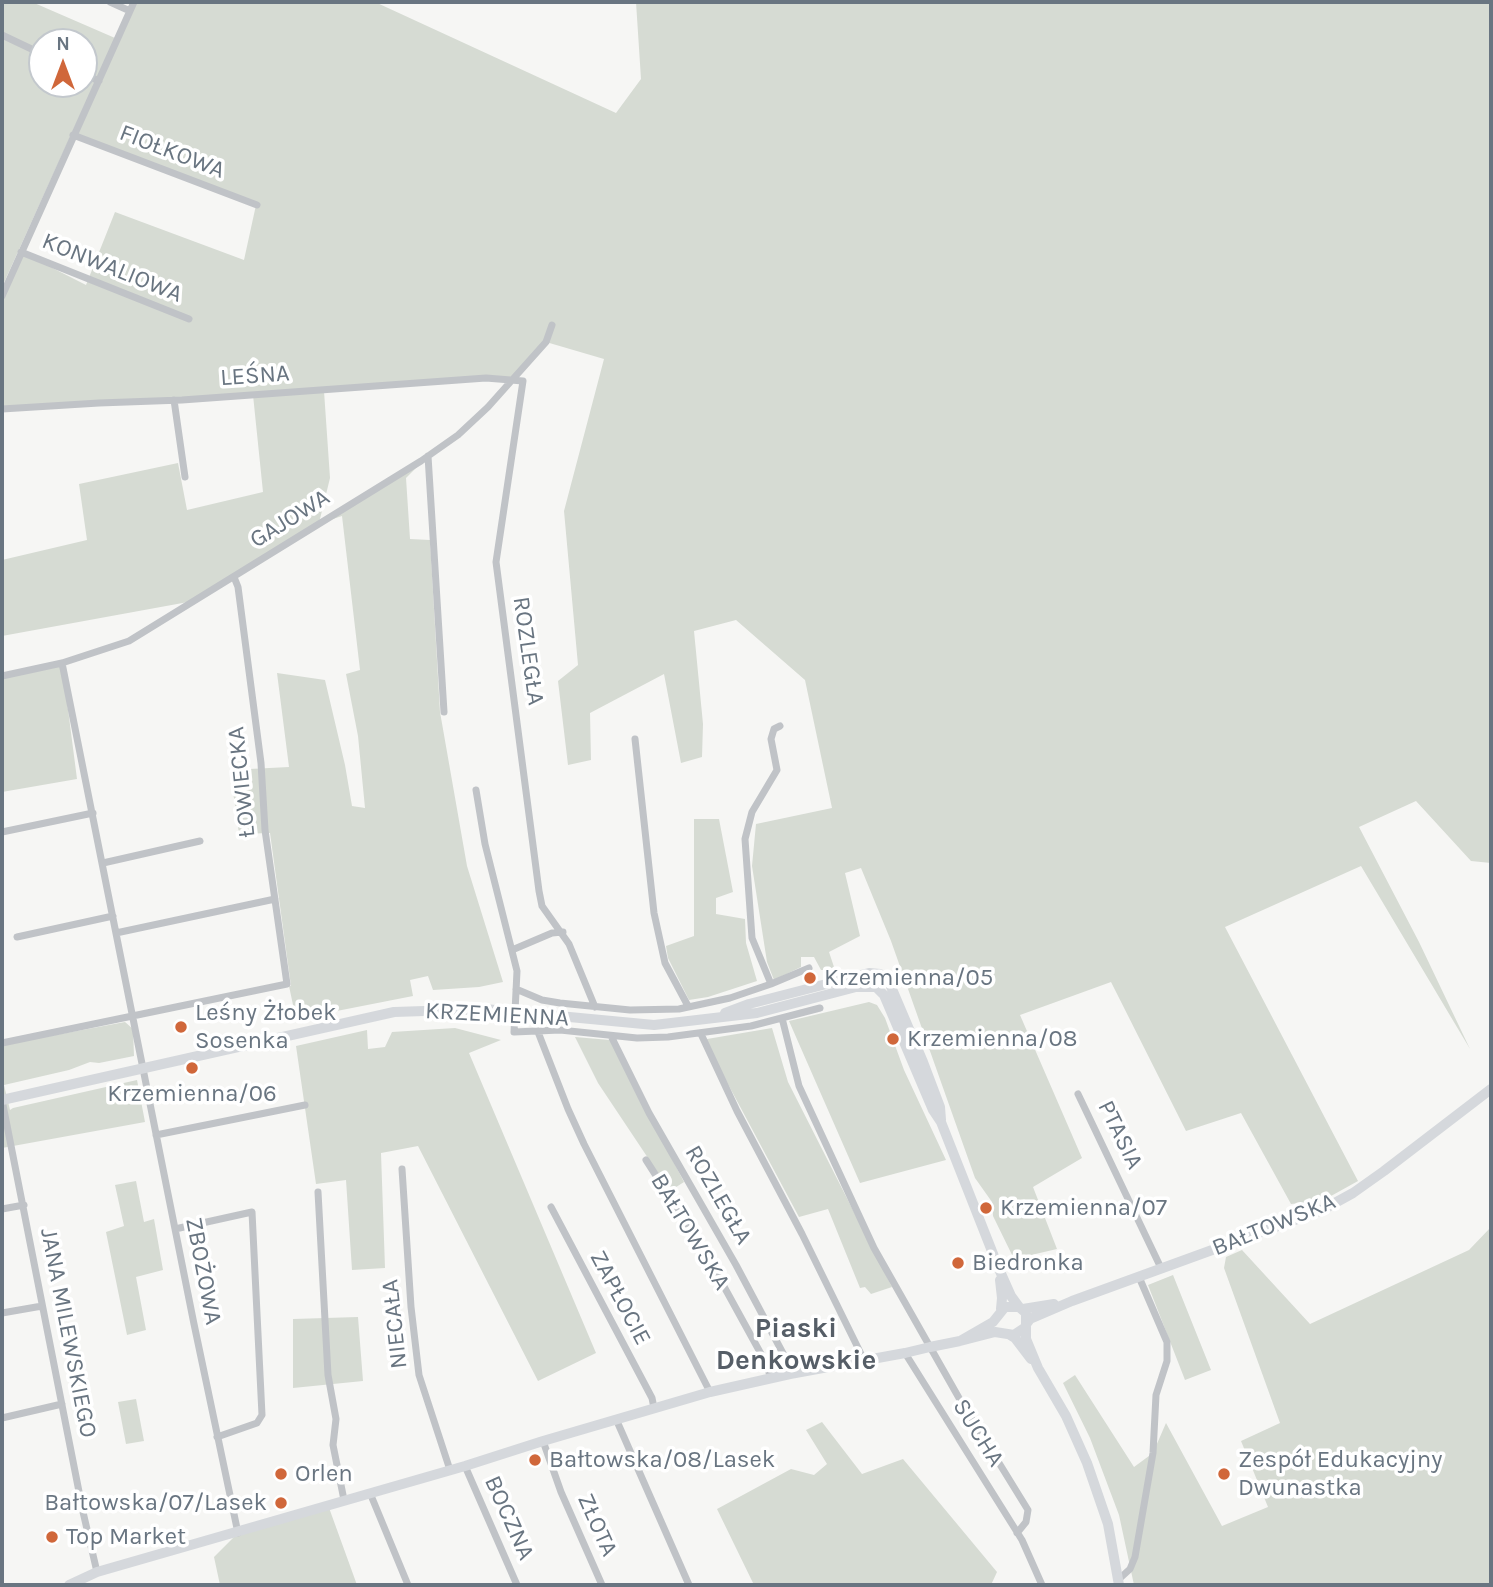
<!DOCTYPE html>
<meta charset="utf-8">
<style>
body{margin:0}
#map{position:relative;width:1493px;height:1587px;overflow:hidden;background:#f6f6f4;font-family:Karla,sans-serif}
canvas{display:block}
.frame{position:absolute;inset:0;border:4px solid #697581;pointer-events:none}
.north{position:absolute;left:28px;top:28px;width:70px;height:70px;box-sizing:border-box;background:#fff;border:2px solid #c3c8cd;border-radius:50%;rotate:0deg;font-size:19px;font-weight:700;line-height:28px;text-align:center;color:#697581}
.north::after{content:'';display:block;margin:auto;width:24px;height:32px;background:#d0673a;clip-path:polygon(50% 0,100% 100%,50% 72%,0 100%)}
</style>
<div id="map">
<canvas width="1493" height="1587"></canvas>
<div class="frame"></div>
<div class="north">N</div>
</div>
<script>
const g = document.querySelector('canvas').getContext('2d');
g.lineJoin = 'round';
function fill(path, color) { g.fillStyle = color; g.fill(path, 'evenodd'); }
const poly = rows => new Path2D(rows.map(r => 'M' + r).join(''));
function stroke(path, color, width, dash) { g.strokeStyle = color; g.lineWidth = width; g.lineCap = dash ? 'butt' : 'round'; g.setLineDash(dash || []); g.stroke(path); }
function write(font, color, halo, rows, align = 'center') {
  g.font = font + ' Karla,sans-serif'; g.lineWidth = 7; g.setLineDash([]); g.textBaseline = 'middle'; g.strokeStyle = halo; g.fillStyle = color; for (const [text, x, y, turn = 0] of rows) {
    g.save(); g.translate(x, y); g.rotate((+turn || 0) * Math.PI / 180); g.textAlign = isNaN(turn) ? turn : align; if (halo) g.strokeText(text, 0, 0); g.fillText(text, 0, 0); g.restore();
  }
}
const green = poly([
 [2,2,32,2,115,38,2,287],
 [42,42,84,42,84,84,42,84],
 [137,2,375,2,616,113,641,79,636,2,1491,2,1491,863,1471,861,1416,801,1359,827,1419,942,1470,1049,1361,866,1225,927,1358,1181,1322,1201,1291,1204,1241,1113,1186,1131,1111,982,1020,1015,1082,1158,1033,1187,1057,1249,1014,1259,993,1216,992,1202,975,1178,891,941,861,868,845,873,860,936,829,952,835,970,821,970,814,957,801,957,801,967,774,980,767,962,752,866,756,824,832,808,805,680,736,620,694,631,703,724,702,757,681,763,664,674,590,713,591,760,568,765,558,681,578,665,564,511,604,359,546,342,511,379,324,391,330,478,319,523,428,456,406,478,410,539,430,540,440,712,467,866,503,982,479,987,433,990,428,976,410,980,413,996,296,1019,289,986,291,986,270,833,239,834,230,770,289,767,277,673,325,680,345,765,352,806,365,808,358,736,346,674,360,670,342,516,318,524,199,600,2,636,2,560,87,540,79,484,178,463,187,510,263,492,253,395,2,409,2,296,21,252,86,285,115,212,244,260,256,205,73,135],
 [62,663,77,779,2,792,2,676],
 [694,819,719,819,733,892,716,898,716,914,745,919,746,943,757,981,708,997,689,1000,668,958,666,946,694,936],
 [869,1002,877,1005,885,1018,904,1070,946,1160,860,1183,789,1021],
 [125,1022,133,1029,134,1056,99,1063,90,1062,69,1070,4,1085,10,1110,13,1108,137,1080,145,1122,2,1148,2,1045],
 [455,1028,501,1040,469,1053,596,1353,538,1381,418,1146,381,1153,385,1268,352,1270,346,1180,316,1184,296,1046,367,1030,368,1049,385,1047,392,1032],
 [772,1028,788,1082,892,1287,871,1294,865,1287,860,1288,828,1209,799,1217,705,1041,707,1039],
 [575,1037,610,1040,684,1182,670,1191,598,1083],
 [136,1181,144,1222,154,1219,163,1270,136,1277,146,1330,127,1335,106,1232,124,1226,115,1185],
 [1491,1227,1491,1585,1134,1585,1119,1515,1090,1438,1063,1383,1075,1375,1134,1467,1153,1453,1166,1423,1222,1526,1268,1507,1241,1441,1280,1423,1224,1268,1226,1257,1242,1250,1310,1324,1469,1250],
 [1173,1275,1211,1370,1185,1380,1148,1285],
 [358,1317,363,1381,293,1388,293,1319],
 [136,1399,144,1441,126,1444,118,1402],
 [822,1422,862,1474,903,1459,997,1572,991,1585,754,1585,717,1509,791,1469,814,1475,827,1464,806,1430],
 [328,1505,357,1585,220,1585,214,1557,238,1533]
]);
const minor = poly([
 [110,2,130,11],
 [2,35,42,54],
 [84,74,99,81],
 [73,135,257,205],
 [21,252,189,319],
 [2,296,134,2],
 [174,400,185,477],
 [2,409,99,403,182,400,486,378,523,381,496,562,539,891,542,906,569,944,595,1007],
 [428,456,444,712],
 [62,663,194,1324,238,1533],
 [2,676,62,663,129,641,421,461,458,435,488,407,546,342,552,325],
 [635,739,654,913,665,963,688,1006],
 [476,790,485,844,517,971,514,1032,560,1030,637,1038,668,1037,751,1026,820,1008],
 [2,832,93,813],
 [103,863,200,841],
 [116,933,275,899],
 [17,937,113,916],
 [512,950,552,933,563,932],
 [771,984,752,938,745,839,752,812,777,770,771,739,774,729,780,726],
 [516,989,542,1000,560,1003,630,1010,679,1009,730,998,771,984,809,968],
 [782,1018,799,1086,874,1248,959,1398,1028,1510,1026,1522,1017,1533],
 [538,1032,568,1109,584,1144,710,1392],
 [701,1034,737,1111,802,1234,864,1360],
 [611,1036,649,1113,736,1265,786,1359,790,1374],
 [2,1043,287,984,265,830,261,763,238,587,234,577],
 [1078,1094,1161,1268],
 [2,1100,83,1512,97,1572],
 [156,1135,305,1105],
 [646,1160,705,1252,766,1363,771,1379],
 [402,1169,411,1307,419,1375,450,1470],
 [318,1192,328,1375,336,1419,333,1445,344,1500],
 [551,1207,652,1398,654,1408],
 [2,1209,24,1205],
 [175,1229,252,1212,262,1415,257,1423,217,1437],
 [2,1313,42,1306],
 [905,1353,1022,1540,1042,1585],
 [2,1418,62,1404],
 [616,1419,689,1585],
 [543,1441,561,1492,602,1585],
 [465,1466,517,1585],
 [370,1493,408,1585],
 [1118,1580,1130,1569,1135,1557,1153,1453,1156,1395,1167,1361,1167,1342,1139,1277]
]);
const secondary = poly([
 [725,1013,749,1004,869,973,880,974,889,982,923,1062,940,1107,941,1120],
 [2,1100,394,1012,485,1009,654,1025,757,1013,856,987,876,987,884,995,933,1110,941,1122,999,1269,1011,1296,1019,1307],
 [1000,1280,1002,1298,1001,1309],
 [1023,1309,1054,1304],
 [1027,1323,1030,1319,1072,1301,1322,1210,1353,1193,1384,1171,1491,1089],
 [1026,1327,1026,1339,1038,1368,1066,1416,1087,1463,1108,1524,1119,1585],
 [1010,1335,1015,1338,1031,1359],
 [69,1585,97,1572,465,1466,543,1441,710,1392,790,1374,905,1353,930,1347,960,1341,995,1332,1014,1335,1026,1327,1026,1313,1019,1307,1005,1307,993,1322,960,1341]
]);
const markers = [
 [810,978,7,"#d0673a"],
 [181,1027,7,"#d0673a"],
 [893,1039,7,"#d0673a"],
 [192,1068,7,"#d0673a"],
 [986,1208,7,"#d0673a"],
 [958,1263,7,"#d0673a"],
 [535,1460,7,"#d0673a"],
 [281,1474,7,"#d0673a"],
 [1224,1474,7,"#d0673a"],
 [281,1503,7,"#d0673a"],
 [52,1537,7,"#d0673a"]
];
const streetNames = [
 ["FIOŁKOWA",172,152,21],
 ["KONWALIOWA",112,268,22],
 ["LEŚNA",255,376,-4],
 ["GAJOWA",290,519,-32],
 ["ROZLEGŁA",528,651,82],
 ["ŁOWIECKA",242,782,-96],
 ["KRZEMIENNA",497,1015,3],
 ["PTASIA",1120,1135,64],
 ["ROZLEGŁA",718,1195,60],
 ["BAŁTOWSKA",1274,1225,-22],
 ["BAŁTOWSKA",690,1232,59],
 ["ZBOŻOWA",203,1271,79],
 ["ZAPŁOCIE",620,1298,62],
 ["NIECAŁA",395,1324,-96],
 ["JANA MILEWSKIEGO",68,1333,79],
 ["SUCHA",978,1433,58],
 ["BOCZNA",509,1518,66],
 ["ZŁOTA",597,1525,66]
];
const poiNames = [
 ["Krzemienna/05",824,978],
 ["Leśny Żłobek",195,1013],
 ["Sosenka",195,1041],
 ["Krzemienna/08",907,1039],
 ["Krzemienna/06",192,1094,"center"],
 ["Krzemienna/07",1000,1208],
 ["Biedronka",972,1263],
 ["Bałtowska/08/Lasek",549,1460],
 ["Zespół Edukacyjny",1238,1460],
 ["Dwunastka",1238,1488],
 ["Orlen",295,1474],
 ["Bałtowska/07/Lasek",267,1503,"right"],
 ["Top Market",66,1537]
];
const quarterNames = [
 ["Piaski",796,1329],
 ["Denkowskie",796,1361]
];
fill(green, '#d6dbd3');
stroke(minor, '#c0c3c7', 7);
stroke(secondary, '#d5d8dc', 10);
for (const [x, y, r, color] of markers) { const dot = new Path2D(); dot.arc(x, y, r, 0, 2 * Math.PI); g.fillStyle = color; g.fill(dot); stroke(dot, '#fff', 2.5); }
write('24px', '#697581', '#fff', streetNames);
write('24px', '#697581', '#fff', poiNames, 'left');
write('bold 28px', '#565e67', '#fff', quarterNames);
</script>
